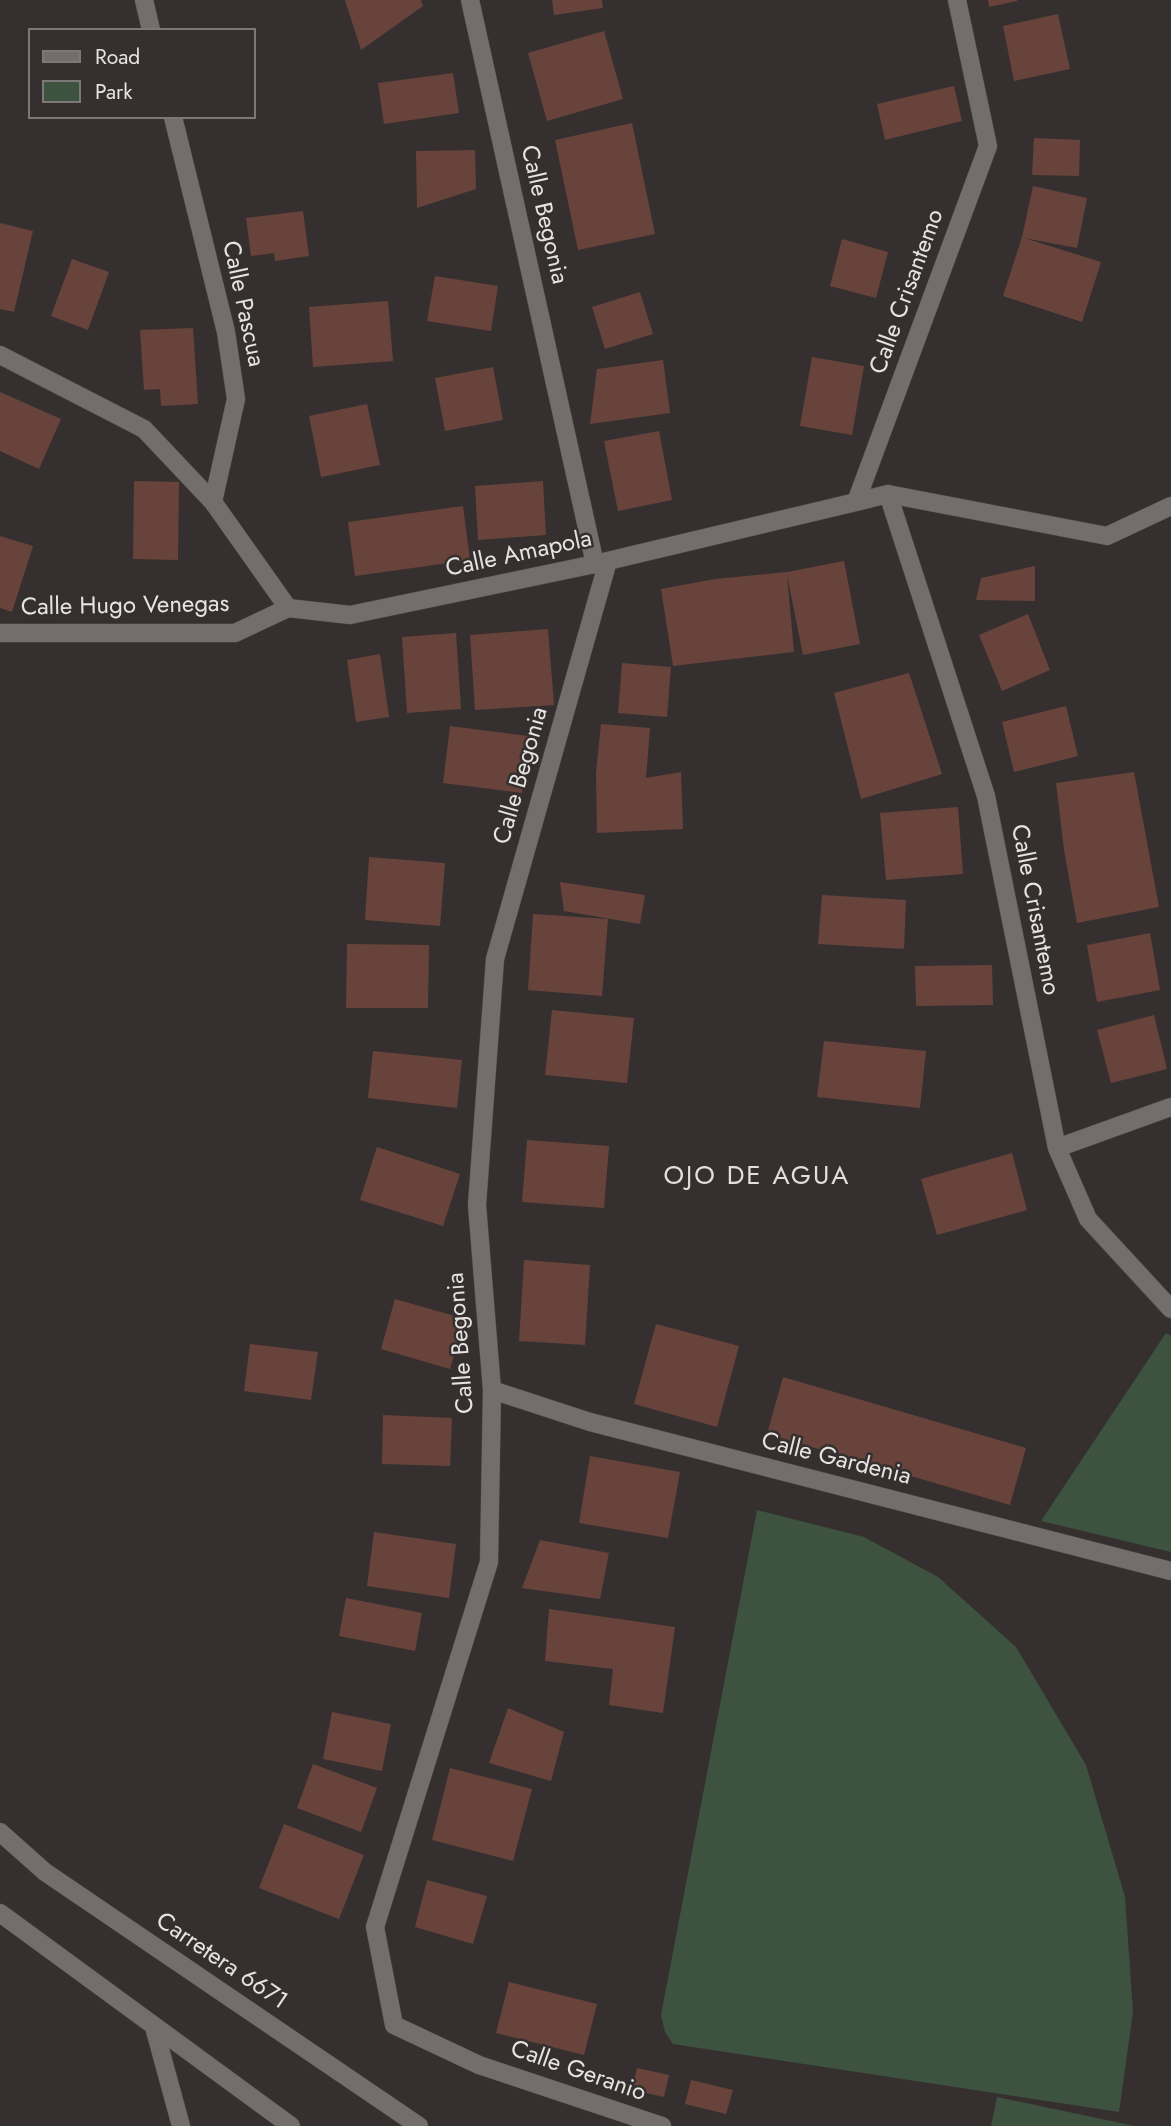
<!DOCTYPE html>
<style>
body{margin:0}
#map{position:relative;width:1171px;height:2126px;overflow:hidden;background:#35302f;font-family:Jost,sans-serif}
canvas{display:block}
.legend{position:absolute;left:28px;top:28px;width:228px;height:91px;box-sizing:border-box;background:#35302f;border:2px solid #7c7877;margin:0;padding:9px 12px;list-style:none;font-size:21px;color:#e6e4e2}
.legend li{display:flex;align-items:center;gap:14px;height:35px}
.legend b{width:35px;border:2px solid #7c7877}
</style>
<div id="map">
<canvas width="1171" height="2126"></canvas>
<ul class="legend">
<li><b style="height:9px;background:#736e6c"></b>Road</li>
<li><b style="height:19px;background:#3d5340"></b>Park</li>
</ul>
</div>
<script>
const g = document.querySelector('canvas').getContext('2d');
g.lineJoin = 'round';
function fill(path, color) { g.fillStyle = color; g.fill(path, 'evenodd'); }
const poly = rows => new Path2D(rows.map(r => 'M' + r).join(''));
function stroke(path, color, width, dash) { g.strokeStyle = color; g.lineWidth = width; g.lineCap = dash ? 'butt' : 'round'; g.setLineDash(dash || []); g.stroke(path); }
function write(font, color, halo, rows, align = 'center') {
  g.font = font + ' Jost,sans-serif'; g.lineWidth = 5; g.setLineDash([]); g.textBaseline = 'middle'; g.strokeStyle = halo; g.fillStyle = color; for (const [text, x, y, turn = 0] of rows) {
    g.save(); g.translate(x, y); g.rotate((+turn || 0) * Math.PI / 180); g.textAlign = isNaN(turn) ? turn : align; if (halo) g.strokeText(text, 0, 0); g.fillText(text, 0, 0); g.restore();
  }
}
const green = poly([
 [1166,1333,1171,1336,1171,1552,1041,1521],
 [757,1510,864,1537,938,1577,1016,1647,1086,1765,1125,1897,1133,2012,1119,2112,673,2044,665,2032,661,2015],
 [997,2097,1135,2126,991,2126]
]);
const building = poly([
 [345,0,421,0,423,6,361,50],
 [552,0,602,0,603,8,554,15],
 [988,0,1017,0,1017,1,989,7],
 [1058,14,1070,69,1014,81,1003,26],
 [604,31,623,99,547,121,528,53],
 [453,73,459,113,384,124,378,83],
 [954,86,962,121,885,140,877,104],
 [632,123,655,234,578,250,555,140],
 [1034,138,1080,140,1079,176,1032,175],
 [475,150,476,189,417,208,416,151],
 [1033,186,1087,198,1077,248,1024,238,1101,262,1082,322,1003,296,1022,237],
 [303,211,309,256,275,261,274,253,251,256,246,218],
 [0,223,33,231,14,312,0,309],
 [842,239,888,252,876,298,830,286],
 [72,259,109,272,88,330,51,316],
 [435,276,498,286,491,331,427,321],
 [640,292,653,334,605,349,592,307],
 [388,301,393,361,313,367,309,307],
 [193,328,198,404,161,406,160,389,144,390,140,330],
 [812,357,864,366,852,435,800,426],
 [663,360,670,413,590,424,597,369],
 [493,367,503,420,445,431,435,378],
 [0,392,61,419,39,469,0,451],
 [367,404,380,465,321,477,309,416],
 [659,431,672,500,618,511,604,441],
 [134,481,179,482,178,560,133,559],
 [543,481,546,535,478,540,475,486],
 [463,506,470,560,355,576,348,522],
 [0,536,33,546,12,612,0,608],
 [844,561,860,644,803,655,787,575,794,652,673,666,661,589,715,579,787,572],
 [1035,566,1035,601,976,600,981,578],
 [1028,614,1050,670,1002,691,979,635],
 [548,629,554,705,475,710,470,635],
 [456,633,461,709,407,713,402,637],
 [380,654,389,717,356,722,347,660],
 [622,663,671,667,667,717,618,713],
 [909,673,942,774,861,799,834,693],
 [1066,706,1078,756,1014,772,1002,722],
 [601,724,650,728,646,778,681,772,683,829,597,833,596,773],
 [450,726,528,736,522,793,443,783],
 [1134,772,1159,907,1077,923,1064,850,1056,783],
 [958,807,963,874,886,880,880,813],
 [369,857,445,863,440,926,365,920],
 [560,882,645,895,640,924,564,911],
 [822,895,906,900,904,949,818,944],
 [533,914,608,919,602,996,528,990],
 [1150,933,1160,990,1097,1002,1087,945],
 [347,944,429,945,428,1008,346,1008],
 [992,965,993,1005,916,1006,915,966],
 [552,1010,634,1018,627,1083,545,1075],
 [1154,1015,1167,1069,1111,1083,1097,1030],
 [824,1041,926,1051,920,1108,817,1097],
 [373,1051,462,1060,457,1108,368,1098],
 [527,1140,609,1146,604,1208,522,1202],
 [377,1147,460,1174,443,1226,360,1200],
 [1012,1153,1027,1210,937,1235,921,1179],
 [524,1260,590,1265,585,1345,519,1341],
 [395,1299,465,1319,450,1369,381,1349],
 [656,1324,739,1346,717,1427,634,1404],
 [250,1344,318,1352,311,1400,244,1391],
 [783,1377,1026,1448,1010,1505,767,1434],
 [383,1415,452,1418,450,1466,382,1464],
 [590,1456,680,1472,668,1538,579,1523],
 [374,1532,456,1544,449,1598,367,1586],
 [540,1540,609,1553,600,1599,522,1588],
 [346,1598,422,1613,415,1651,339,1636],
 [549,1609,675,1627,663,1713,609,1705,613,1669,545,1661],
 [508,1708,564,1732,551,1781,489,1763],
 [332,1712,391,1724,382,1771,323,1759],
 [313,1764,377,1788,361,1832,297,1808],
 [450,1768,532,1789,513,1861,432,1840],
 [284,1824,364,1855,339,1919,259,1888],
 [427,1880,487,1896,473,1944,415,1927],
 [509,1982,597,2004,584,2055,496,2033],
 [637,2068,669,2075,664,2097,632,2090],
 [691,2080,733,2090,726,2114,685,2104]
]);
const minor = poly([
 [144,0,151,30],
 [470,0,595,564],
 [173,117,226,332,236,399,213,502],
 [0,355,144,429,213,502,288,608],
 [888,494,986,796,1057,1148,1088,1219,1171,1309],
 [856,502,888,494,1107,536,1171,506],
 [608,561,495,959,477,1205,492,1390,489,1562,375,1927,394,2025,479,2065,662,2126],
 [288,608,350,615,595,564,856,502,988,146,957,0],
 [0,633,235,633,288,608],
 [1057,1148,1171,1107],
 [492,1390,590,1422,1171,1571],
 [0,1832,45,1872,419,2126],
 [0,1913,291,2126],
 [154,2027,181,2126]
]);
const streetNames = [
 ["Calle Begonia",543,215,77],
 ["Calle Crisantemo",908,292,-70],
 ["Calle Pascua",242,304,78],
 ["Calle Amapola",519,555,-12],
 ["Calle Hugo Venegas",125,607,-1],
 ["Calle Begonia",522,776,-74],
 ["Calle Crisantemo",1034,910,79],
 ["Calle Begonia",462,1343,-94],
 ["Calle Gardenia",836,1460,14],
 ["Carretera 6671",221,1962,34],
 ["Calle Geranio",578,2072,19]
];
const neighbourhoodNames = [
 ["OJO DE AGUA",757,1178]
];
fill(green, '#3d5340');
fill(building, '#68433c');
stroke(minor, '#514d4c', 19);
stroke(minor, '#736e6c', 18);
write('24px', '#e6e4e2', '#35302f', streetNames);
g.letterSpacing = '2px';
write('26px', '#e3dedb', '#35302f', neighbourhoodNames);
g.letterSpacing = '0px';
</script>
